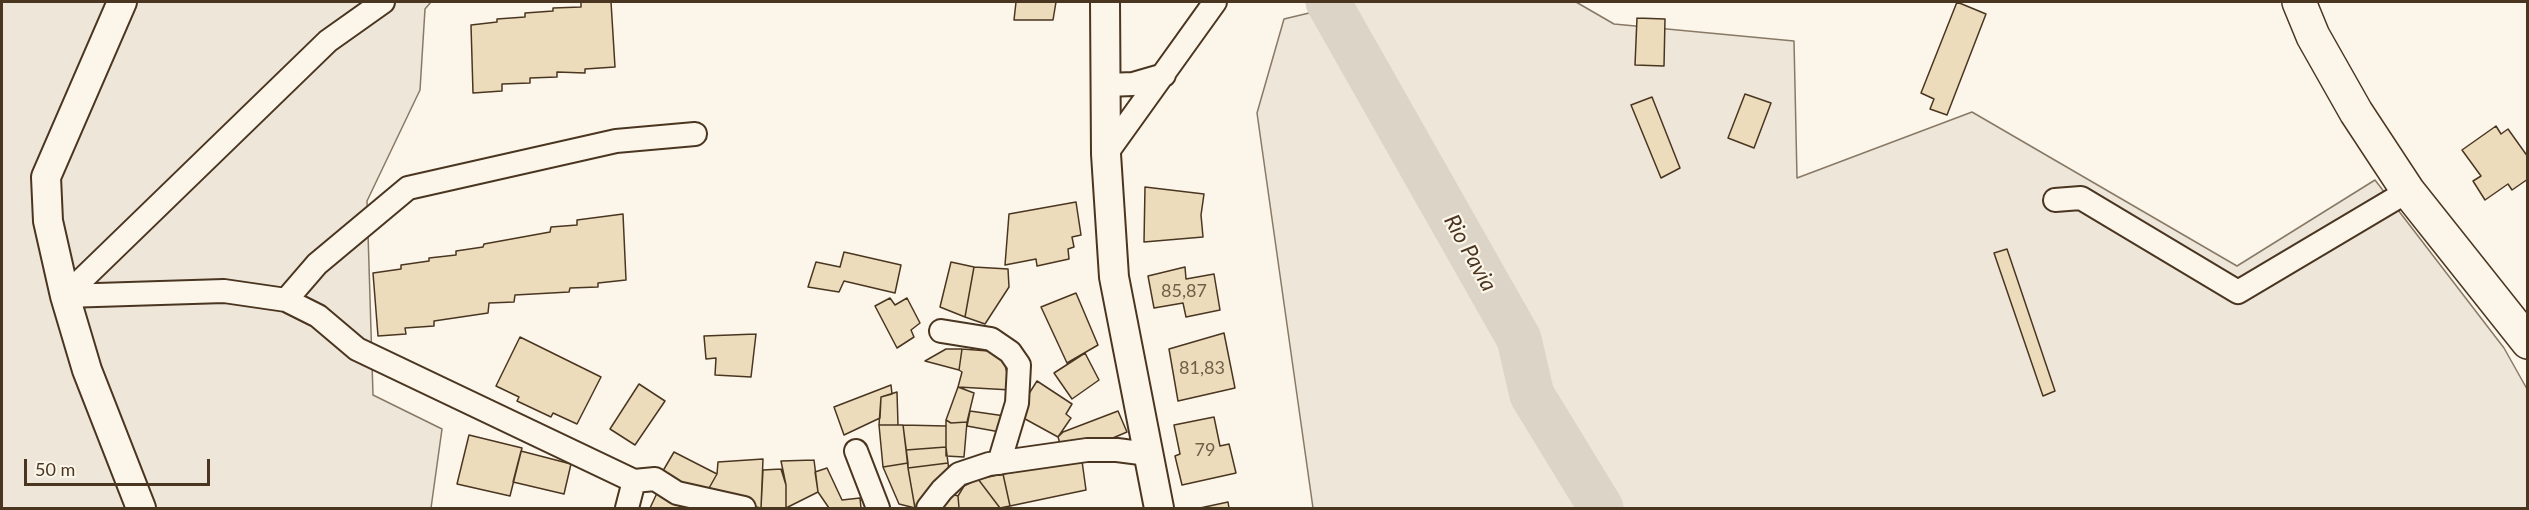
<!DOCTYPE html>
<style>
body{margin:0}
#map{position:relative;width:2529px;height:510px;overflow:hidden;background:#fbf6e9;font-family:Lato,sans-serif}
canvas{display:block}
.frame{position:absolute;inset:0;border:3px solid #4a3520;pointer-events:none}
.scale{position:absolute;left:24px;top:459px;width:186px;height:27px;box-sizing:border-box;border:3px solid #4a3520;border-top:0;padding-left:8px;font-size:18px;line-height:21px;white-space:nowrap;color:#4a3520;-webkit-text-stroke:4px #fbf6e9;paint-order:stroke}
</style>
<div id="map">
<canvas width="2529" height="510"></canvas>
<div class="frame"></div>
<div class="scale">50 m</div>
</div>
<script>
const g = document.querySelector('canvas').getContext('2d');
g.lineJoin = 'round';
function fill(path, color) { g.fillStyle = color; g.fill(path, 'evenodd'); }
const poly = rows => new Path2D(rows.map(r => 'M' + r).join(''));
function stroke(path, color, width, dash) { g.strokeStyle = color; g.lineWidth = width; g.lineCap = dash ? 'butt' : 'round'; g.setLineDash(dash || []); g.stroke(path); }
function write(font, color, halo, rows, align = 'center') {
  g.font = font + ' Lato,sans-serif'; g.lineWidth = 4.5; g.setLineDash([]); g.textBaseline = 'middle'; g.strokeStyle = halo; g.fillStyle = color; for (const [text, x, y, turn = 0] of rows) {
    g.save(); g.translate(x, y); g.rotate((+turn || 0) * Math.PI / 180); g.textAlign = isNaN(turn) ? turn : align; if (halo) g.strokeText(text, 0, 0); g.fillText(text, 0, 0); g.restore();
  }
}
const green = poly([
 [2,2,431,2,425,9,420,90,367,201,373,395,442,429,431,508,2,508,2,2],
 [1355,2,1576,2,1614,24,1794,41,1797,178,1972,112,2237,266,2375,180,2504,348,2527,389,2527,508,1313,508,1257,113,1284,19,1355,2]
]);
const river = poly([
 [1328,2,1519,339,1532,395,1601,508]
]);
const building = poly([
 [581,2,611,2,615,67,585,69,585,73,557,72,557,77,530,78,530,83,502,84,502,91,473,93,471,25,497,22,497,19,525,17,525,13,553,11,553,8,581,7,581,2],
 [1016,2,1056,2,1053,20,1014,20,1016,2],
 [1957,2,1986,14,1947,115,1930,109,1934,99,1921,93,1957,2],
 [1637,18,1665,19,1664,66,1635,65,1637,18],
 [1745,94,1771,103,1754,148,1728,138,1745,94],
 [1652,97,1680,168,1661,178,1631,105,1652,97],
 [2496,126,2501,134,2508,129,2528,157,2528,179,2512,190,2508,184,2485,200,2473,181,2481,176,2462,150,2496,126],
 [1145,187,1204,194,1201,215,1203,237,1144,242,1145,187],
 [1076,202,1081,235,1072,237,1074,247,1068,249,1069,259,1037,266,1036,259,1005,265,1009,214,1076,202],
 [623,214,626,280,598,283,598,287,570,288,569,292,515,295,514,302,489,303,488,313,434,321,434,326,405,328,406,334,378,336,373,273,401,269,401,265,429,261,429,258,456,255,456,251,483,247,484,244,550,232,551,227,577,225,577,220,623,214],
 [2007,249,2055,391,2043,396,1994,253,2007,249],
 [844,252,901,265,895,293,844,281,839,292,808,287,816,262,840,267,844,252],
 [951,262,974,267,965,317,940,307,951,262],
 [974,267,1008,269,1009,287,985,324,965,317,974,267],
 [1185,267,1186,279,1214,274,1220,310,1186,317,1183,303,1154,308,1148,276,1185,267],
 [1076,293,1098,345,1067,363,1041,307,1076,293],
 [890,298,895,305,907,298,920,323,911,330,914,337,897,348,875,306,890,298],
 [1224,333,1235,388,1178,401,1169,349,1224,333],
 [756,334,751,377,715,375,716,358,706,359,704,336,756,334],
 [520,337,601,377,577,424,553,413,551,417,517,401,519,397,496,386,520,337],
 [946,349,962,349,959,370,925,361,946,349],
 [962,349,1002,352,1011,390,958,387,962,372,959,370,962,349],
 [1085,353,1099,380,1072,399,1054,373,1085,353],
 [1037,381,1072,404,1066,414,1071,418,1058,437,1016,414,1037,381],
 [639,384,665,401,635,445,610,429,639,384],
 [891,385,892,394,881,397,880,418,844,435,834,407,891,385],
 [958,387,974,393,967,422,951,423,946,420,958,387],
 [897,392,898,425,879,425,881,397,897,392],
 [970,411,1005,416,1000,432,967,426,970,411],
 [1118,411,1127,432,1094,446,1062,450,1058,437,1063,432,1118,411],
 [1214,417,1220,446,1229,444,1236,473,1182,485,1175,456,1180,454,1174,425,1214,417],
 [946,420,951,423,967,422,964,457,946,456,946,420],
 [879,425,903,425,908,463,883,467,879,425],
 [903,425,946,426,946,447,906,450,903,425],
 [469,435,522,448,510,496,457,484,469,435],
 [946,447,948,463,908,468,906,450,946,447],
 [521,451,571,464,564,494,513,482,521,451],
 [674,452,717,474,704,497,660,476,674,452],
 [763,459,761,508,704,497,717,474,718,462,763,459],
 [814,460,818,492,786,508,786,485,781,461,814,460],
 [1082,461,1086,490,1010,506,1003,474,1082,461],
 [908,463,908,468,915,508,899,504,883,467,908,463],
 [948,463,950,478,928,503,915,508,908,468,948,463],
 [827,468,842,500,860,498,861,508,829,508,818,492,815,472,827,468],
 [781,469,786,485,786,508,761,508,763,470,781,469],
 [1003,474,1010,506,1000,508,978,479,1003,474],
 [978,479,1000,508,959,508,958,496,964,486,978,479],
 [658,491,683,501,679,508,650,508,658,491],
 [949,493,958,496,959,508,941,508,949,493],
 [1228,502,1229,508,1200,508,1228,502]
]);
const minor = poly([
 [1107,85,1133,84,1164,75],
 [1106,154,1215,2],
 [2055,200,2081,198,2238,292,2408,191],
 [65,296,224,291,286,300,318,316,357,349,634,481,627,508],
 [65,296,328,41,383,2],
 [286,300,317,264,408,188,616,141,695,134],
 [941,331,991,339,1010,352,1019,365,1017,403,999,463],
 [856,451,878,508],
 [634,481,655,479,677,493,744,508],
 [928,508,942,490,959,474,989,464,1087,450,1117,450,1148,454]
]);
const tertiary = poly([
 [122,2,46,177,48,221,65,296,87,370,141,508],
 [1105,2,1106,154,1114,277,1159,508]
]);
const primary = poly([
 [2299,2,2313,36,2356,112,2408,191,2528,342]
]);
const numberNames = [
 ["85,87",1184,291],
 ["81,83",1202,368],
 ["79",1205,450]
];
const waterNames = [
 ["Rio Pavia",1470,253,61]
];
fill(green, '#ede6d9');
stroke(green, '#887966', 1.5);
stroke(river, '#dcd4c6', 45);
fill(building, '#ecdcbc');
stroke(building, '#4a3520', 1.5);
stroke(minor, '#4a3520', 26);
stroke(tertiary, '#4a3520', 32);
stroke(primary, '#4a3520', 36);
stroke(minor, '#fbf6e9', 22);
stroke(tertiary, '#fbf6e9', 28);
stroke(primary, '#fbf6e9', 33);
write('18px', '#725f47', null, numberNames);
write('italic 22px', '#4a3520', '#fbf6e9', waterNames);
</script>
